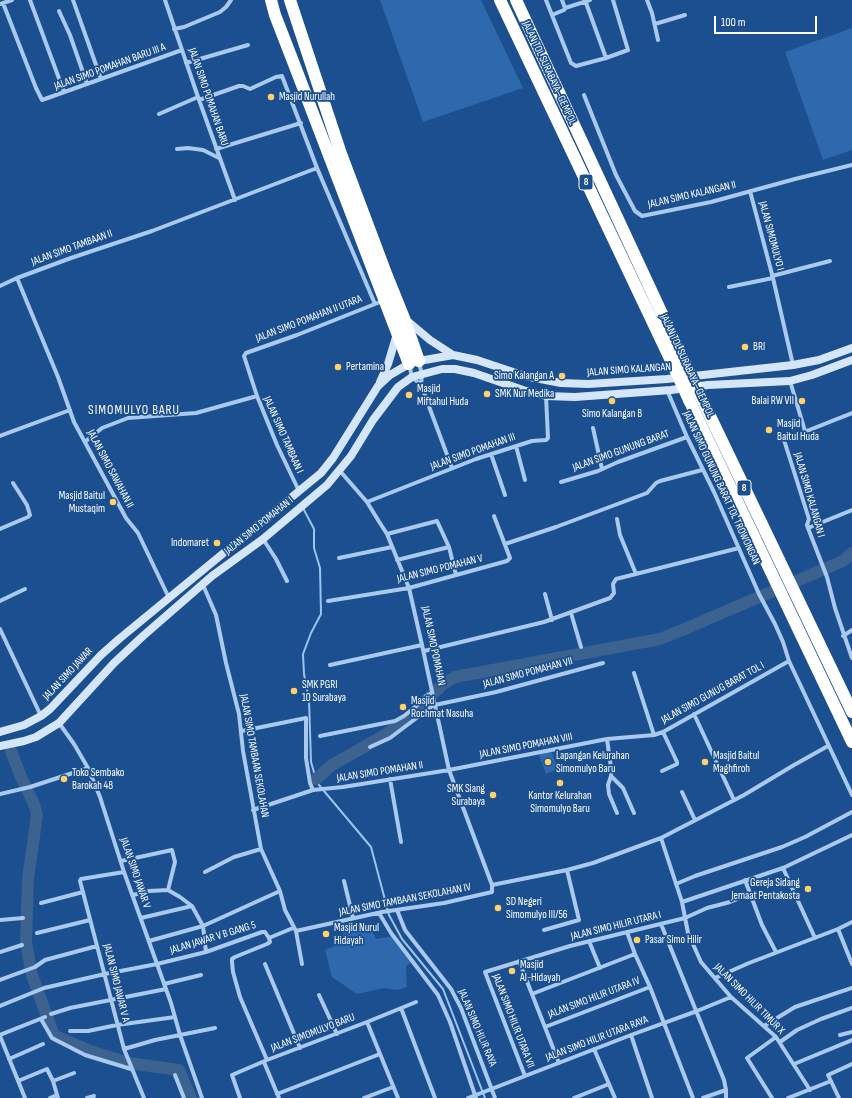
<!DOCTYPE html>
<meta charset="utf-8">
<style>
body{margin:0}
#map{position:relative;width:852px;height:1098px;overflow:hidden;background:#1b4f8f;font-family:"Sofia Sans Condensed",sans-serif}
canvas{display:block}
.scale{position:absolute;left:714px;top:16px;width:103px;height:18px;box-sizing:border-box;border:2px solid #fff;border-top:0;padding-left:5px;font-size:12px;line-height:14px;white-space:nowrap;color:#fff;-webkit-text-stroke:3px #1b4f8f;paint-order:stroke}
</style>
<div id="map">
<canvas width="852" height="1098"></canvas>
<div class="scale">100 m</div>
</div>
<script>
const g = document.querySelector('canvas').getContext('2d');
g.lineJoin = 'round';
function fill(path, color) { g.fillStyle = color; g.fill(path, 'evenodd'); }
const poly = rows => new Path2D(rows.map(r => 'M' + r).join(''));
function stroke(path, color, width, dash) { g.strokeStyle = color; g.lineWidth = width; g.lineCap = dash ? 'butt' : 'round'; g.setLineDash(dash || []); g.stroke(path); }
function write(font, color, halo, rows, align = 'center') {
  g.font = font + ' "Sofia Sans Condensed",sans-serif'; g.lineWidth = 3.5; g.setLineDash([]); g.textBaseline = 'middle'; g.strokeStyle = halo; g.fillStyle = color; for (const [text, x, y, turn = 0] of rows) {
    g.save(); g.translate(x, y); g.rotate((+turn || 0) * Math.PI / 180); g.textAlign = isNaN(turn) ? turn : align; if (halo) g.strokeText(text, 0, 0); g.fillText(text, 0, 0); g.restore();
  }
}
const green = poly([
 [380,0,481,0,523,88,423,122],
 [852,28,852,150,823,160,785,52],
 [551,750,558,769,546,774,539,755],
 [368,923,376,939,393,936,413,961,406,966,406,971,407,987,397,990,384,988,357,994,332,977,325,950,344,942,342,928]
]);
const stream = poly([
 [303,508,314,529,314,548,320,568,321,614,311,633,303,654,304,674,309,700,311,762,316,779,319,785,371,847,389,915,402,939,443,989,485,1098]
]);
const river = poly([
 [11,751,21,777,34,804,37,815,28,879,26,943,32,975,53,1033,55,1036,93,1052,129,1063,179,1070,191,1098],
 [316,779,332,765,385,735,411,716,442,685,455,677,660,639,687,628,843,561,852,553]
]);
const minor = poly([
 [30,0,64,92],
 [73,0,101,79],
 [165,0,198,97,235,200],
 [546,0,571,63,576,66,606,58,628,50,613,0],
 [562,0,565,8],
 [585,0,606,58],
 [647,0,652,13,658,40],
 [3,3,36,88,42,100,182,50],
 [0,4,12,0],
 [59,11,70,35,87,84],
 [552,15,564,10,565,8,590,0],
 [655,24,685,15],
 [174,29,184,27,220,12,226,7,231,0],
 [186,63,248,45],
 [584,95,616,175,635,211,642,216,711,202,795,179,852,165],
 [199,100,239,86,243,86,250,89,276,77,282,76,317,168,375,304,383,301],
 [159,114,198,97],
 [177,149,188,148,203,150,219,158],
 [216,149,301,123],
 [750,191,773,278,793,365],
 [772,276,830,261],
 [17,278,58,377,74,422,126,518,138,533,169,598],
 [0,286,17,278,71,258,152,231,317,168],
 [729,287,773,278],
 [419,363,422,374,421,385],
 [409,364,412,377,421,385,452,468],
 [790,381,805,431],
 [667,390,687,437,714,492,759,594,775,624,783,642,789,661,852,795],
 [257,396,244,356,246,353,297,335,375,304],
 [852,413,784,440,809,519,807,525,808,528,827,577,835,608,852,658],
 [593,428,602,469],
 [0,436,70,410],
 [86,441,102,428,128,418,196,413,257,396,277,445,299,491],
 [516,446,525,480],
 [491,454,505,495],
 [561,482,598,471,618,462,687,437],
 [367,502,476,459,532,441,546,440,548,438,546,396],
 [617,519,620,535,636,574],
 [808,528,852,510],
 [0,529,28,517,30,515,27,505,13,483],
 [387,534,437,521,449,547,397,560],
 [263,539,276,559,287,581],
 [505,544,556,527,647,493,656,483,660,481,702,470],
 [449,547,456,575],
 [339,558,392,547],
 [203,585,216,615,226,663,239,714,243,751,261,849,280,891,285,910,296,931,382,912,444,903,492,892,492,885,449,770,422,645,409,588,387,534,378,520,367,502,340,471],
 [545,594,552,620],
 [0,601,25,589],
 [328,601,409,588,507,561,510,558,494,516],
 [571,613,581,647],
 [0,629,41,716],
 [843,636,852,630],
 [424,651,544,622,610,598,614,593,613,584,616,579,739,548],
 [330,665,422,645],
 [634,673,654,735],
 [435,705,496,692,603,663],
 [694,714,734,800],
 [59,723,74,744,88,768,100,797,124,872,171,1003,180,1035,202,1098],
 [242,731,306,718,306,758,310,783,313,790],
 [320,736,395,721,404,716,420,703,426,696,432,693],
 [370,747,390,738,435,704],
 [662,771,677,764,677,762,663,732],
 [611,776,608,785,609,794,617,813],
 [390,779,401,842],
 [682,792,695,820],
 [0,794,30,787,88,768],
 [253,810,313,790,343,787,449,770,607,739],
 [634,813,623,788,611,776,611,768,607,739,654,735,663,732,789,661],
 [661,838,682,902,688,933,701,962,731,997,776,1037,810,1090],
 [121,861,172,850,175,862,168,890],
 [783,868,815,938],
 [124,872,81,879,80,881,124,1049,144,1098],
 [205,872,234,857,261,849],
 [745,880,762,925,776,952],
 [344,881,353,918],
 [676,884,695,876,782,847,805,837,852,812],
 [492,885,567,870,593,863,661,838,744,795,794,765,828,746],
 [133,895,149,891,168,890,180,897,192,906,203,926,206,952],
 [682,902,783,868,852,835],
 [41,903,83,892],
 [397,910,405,930,451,989,461,1008,495,1098],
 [379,913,391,933,438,995,450,1022,476,1098],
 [141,918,192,906],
 [0,920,23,918],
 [661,924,724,1080,726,1090,726,1098],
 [838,929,852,964],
 [544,930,579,920,567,870],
 [296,931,302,964],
 [627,932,635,954,650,987,693,1098],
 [37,933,90,920],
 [149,941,203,926,280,891],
 [589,941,600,968],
 [0,952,22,945],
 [519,961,559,1063],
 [265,964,300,1048],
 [715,978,749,963,838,929,852,922],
 [0,980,35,967,45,960,97,946],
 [164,984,201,975],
 [532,994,635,954],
 [319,995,337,1034],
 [0,1006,44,988,105,974,157,964,206,952,262,932,265,932,269,938,293,928],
 [401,1008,435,1098],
 [51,1014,70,1008,166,989],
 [41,1019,52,1038,85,1055,131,1069],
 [367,1022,398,1098],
 [764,1026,795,1007,852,988],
 [545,1027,650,987],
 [70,1031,88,1031,117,1025,175,1017],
 [0,1035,45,1017],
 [631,1035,652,1098],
 [840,1035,852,1032],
 [0,1036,25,1098],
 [780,1042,797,1030,821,1019,852,1008],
 [124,1049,155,1040,215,1028],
 [594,1049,615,1098],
 [9,1059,43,1044],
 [267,1060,240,997,233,972,232,962,232,959,235,957,267,944,270,942,269,938],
 [264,1062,279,1098],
 [794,1064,852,1040],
 [175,1075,184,1098],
 [525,1076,485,972,570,946,685,918,707,908,730,902,750,894],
 [18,1081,47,1069,53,1081,58,1098],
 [53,1081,74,1073],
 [277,1094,380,1054],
 [50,1098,57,1095],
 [87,1098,94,1096],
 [240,1098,232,1075,267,1060,367,1022,416,1002],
 [364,1098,393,1087],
 [468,1098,631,1035,697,1011,731,997],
 [574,1098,609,1084],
 [703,1098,726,1090],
 [772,1098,747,1058,776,1037],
 [788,1098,831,1081],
 [839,1098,828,1075,852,1064]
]);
const secondary = poly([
 [405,319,430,340,453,355],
 [380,382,388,364,397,334],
 [0,732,24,725,41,716,50,709,101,655,119,639,321,473,333,458,378,386,390,375,409,364,419,361,453,355,477,360,525,376,561,383,588,384,667,379,793,365,819,360,852,348],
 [0,746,24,741,36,737,59,723,114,663,143,636,212,576,263,539,327,485,351,456,373,420,398,387,412,377,442,369,455,369,474,373,523,390,546,396,575,397,671,390,708,385,790,381,812,375,852,360]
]);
const motorway = poly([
 [271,0,275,15,294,64,409,364],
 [290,0,340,151,387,276,404,318,419,361],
 [500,0,673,365],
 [516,0,684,361],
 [700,395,852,712],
 [689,400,852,742]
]);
const motorwayBridge = poly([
 [684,361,700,395],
 [673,365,689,400]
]);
const markers = [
 [271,97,4,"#ffd166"],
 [745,347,4,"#ffd166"],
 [338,367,4,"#ffd166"],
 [562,376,4,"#ffd166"],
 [487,394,4,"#ffd166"],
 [409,395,4,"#ffd166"],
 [612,401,4,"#ffd166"],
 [802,401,4,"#ffd166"],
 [769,430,4,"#ffd166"],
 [113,502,4,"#ffd166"],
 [217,543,4,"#ffd166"],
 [294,691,4,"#ffd166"],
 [403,707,4,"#ffd166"],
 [548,762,4,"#ffd166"],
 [705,762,4,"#ffd166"],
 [64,779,4,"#ffd166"],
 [560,783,4,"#ffd166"],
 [493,795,4,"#ffd166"],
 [808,889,4,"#ffd166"],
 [498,908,4,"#ffd166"],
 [326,934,4,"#ffd166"],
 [637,940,4,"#ffd166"],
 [512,971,4,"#ffd166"]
];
const shields = [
 [586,182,14],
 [744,488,14]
];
const shieldNames = [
 ["8",586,182],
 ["8",744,488]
];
const streetNames = [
 ["JALAN SIMO POMAHAN BARU III A",110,67,-20],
 ["JALAN TOL SURABAYA–GEMPOL",549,73,65],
 ["JALAN SIMO POMAHAN BARU",208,97,71],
 ["JALAN SIMO KALANGAN II",692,195,-13],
 ["JALAN SIMOMULYO I",771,236,75],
 ["JALAN SIMO TAMBAAN II",72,248,-20],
 ["JALAN SIMO POMAHAN II UTARA",309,319,-21],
 ["JALAN TOL SURABAYA–GEMPOL",687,366,65],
 ["JALAN SIMO KALANGAN",629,370,-4],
 ["JALAN SIMO TAMBAAN I",283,435,66],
 ["JALAN SIMO GUNUNG BARAT",621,451,-20],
 ["JALAN SIMO POMAHAN III",473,452,-20],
 ["JALAN SIMO SAWAHAN II",110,469,62],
 ["JALAN SIMO GUNUNG BARAT TOL TROWONGAN",721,488,65],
 ["JALAN SIMO KALANGAN I",809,495,74],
 ["JALAN SIMO POMAHAN I",259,526,-39],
 ["JALAN SIMO POMAHAN V",440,569,-14],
 ["JALAN SIMO POMAHAN",433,646,78],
 ["JALAN SIMO POMAHAN VII",528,673,-15],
 ["JALAN SIMO JAWAR",68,674,-47],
 ["JALAN SIMO GUNUG BARAT TOL I",713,693,-29],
 ["JALAN SIMO POMAHAN VIII",526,746,-11],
 ["JALAN SIMO TAMBAAN SEKOLAHAN",254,756,80],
 ["JALAN SIMO POMAHAN II",380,772,-9],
 ["JALAN SIMO JAWAR V",135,873,71],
 ["JALAN SIMO TAMBAAN SEKOLAHAN IV",405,900,-11],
 ["JALAN SIMO HILIR UTARA I",616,926,-14],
 ["JALAN JAWAR V B GANG 5",213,938,-17],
 ["JALAN SIMO JAWAR V A",116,983,76],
 ["JALAN SIMO HILIR UTARA IV",594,998,-21],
 ["JALAN SIMO HILIR TIMUR X",749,999,45],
 ["JALAN SIMO HILIR UTARA VII",513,1021,69],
 ["JALAN SIMO HILIR RAYA",477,1028,67],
 ["JALAN SIMOMULYO BARU",313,1033,-21],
 ["JALAN SIMO HILIR UTARA RAYA",597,1039,-21]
];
const poiNames = [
 ["Masjid Nurullah",279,97],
 ["BRI",753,347],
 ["Pertamina",346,367],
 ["Simo Kalangan A",554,376,"right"],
 ["Masjid",417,389],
 ["Miftahul Huda",417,402],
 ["SMK Nur Medika",495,394],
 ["Balai RW VII",794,401,"right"],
 ["Simo Kalangan B",612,414,"center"],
 ["Masjid",777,424],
 ["Baitul Huda",777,437],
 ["Masjid Baitul",105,496,"right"],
 ["Mustaqim",105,509,"right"],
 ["Indomaret",209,543,"right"],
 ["SMK PGRI",302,685],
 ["10 Surabaya",302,698],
 ["Masjid",411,701],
 ["Rochmat Nasuha",411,714],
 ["Lapangan Kelurahan",556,756],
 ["Simomulyo Baru",556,769],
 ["Masjid Baitul",713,756],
 ["Maghfiroh",713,769],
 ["Toko Sembako",72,773],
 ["Barokah 48",72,786],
 ["SMK Siang",485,789,"right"],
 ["Surabaya",485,802,"right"],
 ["Kantor Kelurahan",560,796,"center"],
 ["Simomulyo Baru",560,809,"center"],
 ["Gereja Sidang",800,883,"right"],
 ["Jemaat Pentakosta",800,896,"right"],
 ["SD Negeri",506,902],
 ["Simomulyo III/56",506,915],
 ["Masjid Nurul",334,928],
 ["Hidayah",334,941],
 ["Pasar Simo Hilir",645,940],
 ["Masjid",520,965],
 ["Al-Hidayah",520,978]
];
const quarterNames = [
 ["SIMOMULYO BARU",134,411]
];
fill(green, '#2e69ad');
stroke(stream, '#9cc4f0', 2);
stroke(river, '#3c6290', 12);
stroke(minor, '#a9c9ee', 4);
stroke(secondary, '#d6e6fa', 8);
stroke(motorway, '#fff', 12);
stroke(motorwayBridge, '#fff', 12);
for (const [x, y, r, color] of markers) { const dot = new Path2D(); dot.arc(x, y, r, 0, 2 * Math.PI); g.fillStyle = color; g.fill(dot); stroke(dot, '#1b4f8f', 1.5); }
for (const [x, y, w] of shields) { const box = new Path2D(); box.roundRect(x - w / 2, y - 8, w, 16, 3); g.fillStyle = '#1b4f8f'; g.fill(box); stroke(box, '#fff', 1); }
write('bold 10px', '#fff', null, shieldNames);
write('11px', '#fff', '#1b4f8f', streetNames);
write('11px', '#fff', '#1b4f8f', poiNames, 'left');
g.letterSpacing = '1px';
write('13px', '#fff', '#1b4f8f', quarterNames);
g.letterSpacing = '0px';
</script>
